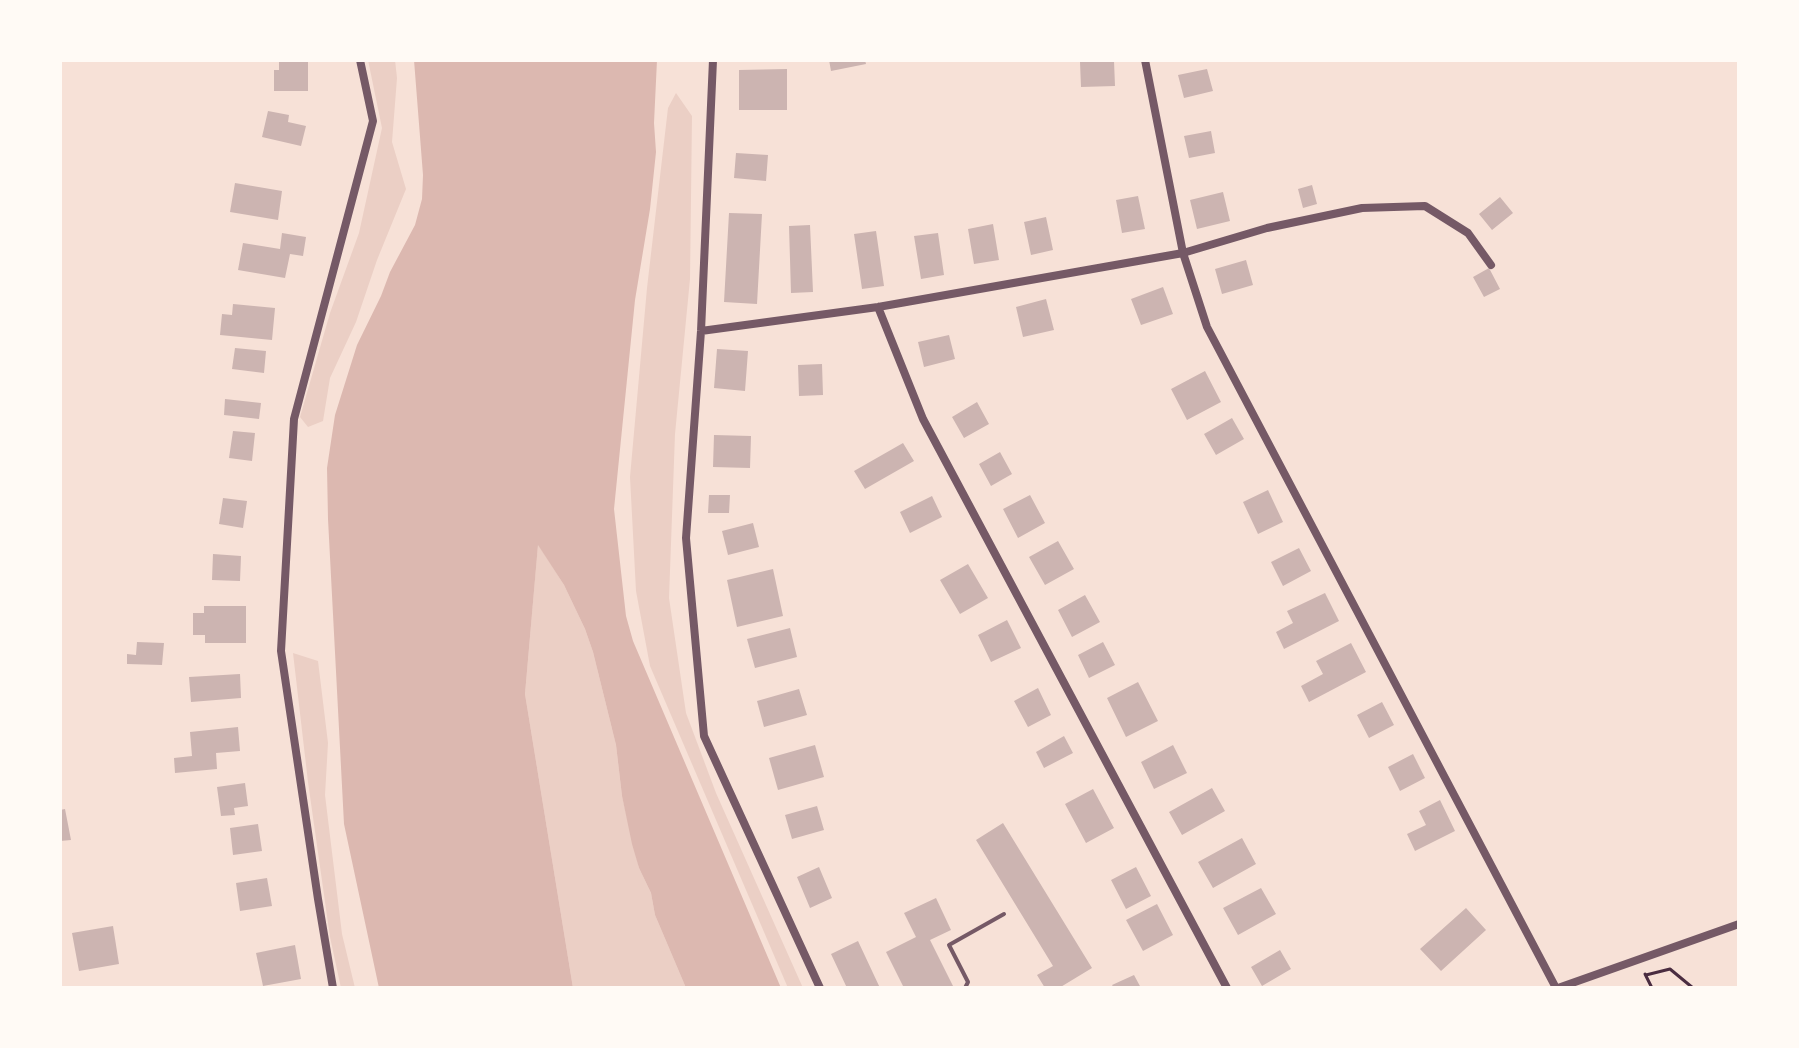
<!DOCTYPE html>
<style>
body{margin:0}
#map{position:relative;width:1799px;height:1048px;overflow:hidden;background:#f7e1d7;font-family:"DejaVu Sans",sans-serif}
canvas{display:block}
.frame{position:absolute;inset:0;border:62px solid #fffaf5;pointer-events:none}
</style>
<div id="map">
<canvas width="1799" height="1048"></canvas>
<div class="frame"></div>
</div>
<script>
const g = document.querySelector('canvas').getContext('2d');
g.lineJoin = 'round';
function fill(path, color) { g.fillStyle = color; g.fill(path, 'evenodd'); }
const poly = rows => new Path2D(rows.map(r => 'M' + r).join(''));
function stroke(path, color, width, dash) { g.strokeStyle = color; g.lineWidth = width; g.lineCap = dash ? 'butt' : 'round'; g.setLineDash(dash || []); g.stroke(path); }
const green = poly([
 [368,60,395,60,397,78,392,142,406,189,377,260,356,322,330,378,323,421,308,427,300,417,330,313,359,233,382,128],
 [676,93,692,116,690,279,675,434,669,598,686,713,716,793,803,988,788,988,650,666,636,591,630,477,647,288,668,108],
 [538,544,564,585,585,629,593,652,616,745,622,796,639,868,651,893,655,915,686,988,573,988,525,694],
 [293,653,318,661,328,743,325,795,342,934,355,988,341,988,330,937,308,782]
]);
const water = poly([
 [414,60,657,60,654,123,656,152,650,209,635,300,614,509,626,616,633,641,781,988,686,988,655,915,651,893,639,868,632,844,622,796,616,745,593,652,585,629,564,585,538,545,525,694,573,988,379,988,344,824,328,519,327,468,335,415,357,345,381,296,390,272,415,225,422,199,423,175]
]);
const building = poly([
 [829,60,865,60,866,64,831,71],
 [1114,61,1115,86,1081,87,1080,62],
 [279,62,308,62,308,91,274,91,274,70,279,70],
 [787,69,787,110,739,110,739,70],
 [1207,69,1213,91,1184,98,1178,75],
 [268,111,289,115,288,122,306,126,301,146,262,137],
 [1211,131,1215,153,1189,158,1184,136],
 [736,153,768,155,766,181,734,178],
 [235,183,282,191,278,220,230,212],
 [1312,185,1317,204,1303,208,1298,189],
 [1223,192,1230,221,1197,229,1190,200],
 [1138,196,1145,229,1122,233,1116,200],
 [1500,197,1513,213,1492,230,1479,214],
 [729,213,762,214,757,304,724,302],
 [1046,217,1053,250,1031,255,1024,222],
 [993,224,999,260,974,264,968,229],
 [810,225,813,292,791,293,789,226],
 [876,231,884,286,862,289,854,234],
 [282,233,306,237,303,256,290,254,285,278,238,270,243,243,280,249],
 [938,233,944,275,921,279,914,236],
 [1246,260,1253,285,1222,294,1215,269],
 [1489,268,1500,289,1484,297,1473,277],
 [1163,287,1173,314,1141,325,1131,299],
 [1046,299,1054,330,1023,337,1016,307],
 [233,304,275,308,272,340,220,335,222,314,232,315],
 [949,335,955,359,924,367,918,342],
 [235,348,266,351,264,373,232,369],
 [717,349,748,351,745,391,714,388],
 [822,364,823,395,799,396,798,365],
 [1205,371,1221,402,1187,420,1171,389],
 [225,399,261,403,259,419,224,415],
 [977,402,989,424,964,438,952,417],
 [1232,418,1244,439,1216,455,1204,434],
 [233,431,255,433,252,461,229,458],
 [714,435,751,436,750,468,713,467],
 [903,443,914,461,865,489,854,471],
 [1000,452,1012,474,991,486,979,464],
 [1268,490,1283,522,1258,534,1243,502],
 [709,495,730,495,729,513,708,513],
 [1030,495,1045,523,1018,538,1003,509],
 [932,496,942,517,910,533,900,512],
 [223,498,247,501,243,528,219,524],
 [753,523,759,547,728,555,722,531],
 [1058,541,1074,569,1045,585,1029,557],
 [1299,548,1311,571,1283,586,1271,562],
 [213,554,241,556,240,581,212,580],
 [968,564,988,598,960,614,940,580],
 [773,569,783,616,737,627,727,580],
 [1325,593,1339,621,1284,649,1276,632,1293,623,1287,611],
 [1085,595,1100,622,1072,637,1058,610],
 [204,606,246,606,246,643,205,643,205,635,193,635,193,613,204,613],
 [1007,620,1021,648,991,662,978,635],
 [790,628,797,657,755,668,747,639],
 [137,642,164,643,162,665,127,664,127,654,136,655],
 [1103,642,1115,665,1089,678,1078,655],
 [1351,643,1366,672,1309,702,1301,686,1323,674,1316,661],
 [240,674,241,698,191,702,189,677],
 [1138,682,1158,721,1126,737,1107,698],
 [1038,688,1051,715,1028,727,1014,701],
 [799,689,807,715,764,727,757,701],
 [1382,702,1394,725,1369,738,1357,715],
 [238,727,240,751,216,753,217,769,175,773,174,758,192,756,190,732],
 [1064,736,1073,753,1044,768,1036,752],
 [815,745,824,777,778,790,769,758],
 [1173,745,1187,773,1154,789,1141,762],
 [1413,754,1425,778,1400,791,1388,767],
 [245,783,248,806,234,808,235,815,221,816,217,787],
 [1212,788,1225,811,1182,835,1169,812],
 [1093,789,1114,828,1086,843,1065,804],
 [1440,800,1455,831,1415,851,1407,834,1426,825,1419,811],
 [817,806,824,830,792,839,785,815],
 [65,809,71,840,60,841,60,810],
 [1003,823,1092,968,1059,988,1045,988,1037,975,1053,966,976,840],
 [258,824,262,851,233,855,230,828],
 [1242,838,1256,864,1213,888,1198,862],
 [819,867,832,898,810,908,797,877],
 [1136,867,1151,896,1126,909,1111,880],
 [267,878,272,906,240,911,236,883],
 [1261,888,1276,914,1238,935,1223,908],
 [936,898,951,930,930,940,954,988,904,988,886,952,916,937,904,913],
 [1157,904,1173,935,1143,951,1126,920],
 [1466,908,1486,930,1441,971,1420,949],
 [113,926,119,964,79,971,72,933],
 [858,941,880,988,847,988,831,954],
 [295,945,301,979,263,986,256,953],
 [1280,950,1291,969,1262,986,1251,967],
 [1134,975,1141,988,1114,988,1112,985]
]);
const path = poly([
 [1645,974,1652,988],
 [1646,975,1670,969,1693,988]
]);
const service = poly([
 [965,988,968,982,949,945,1004,914]
]);
const minor = poly([
 [713,60,701,331,686,538,704,736,820,988],
 [1145,60,1183,253,1207,327,1556,988],
 [878,307,923,419,1227,988],
 [701,331,878,307,1183,253,1267,228,1362,208,1425,206,1468,233,1491,265],
 [333,988,318,899,281,651,294,419,373,121,360,60],
 [1558,988,1739,924]
]);
fill(green, '#ebcfc5');
fill(water, '#dcb8b0');
fill(building, '#ccb4b1');
stroke(path, '#4a2c40', 3);
stroke(service, '#755966', 4);
stroke(minor, '#755966', 8);
</script>
